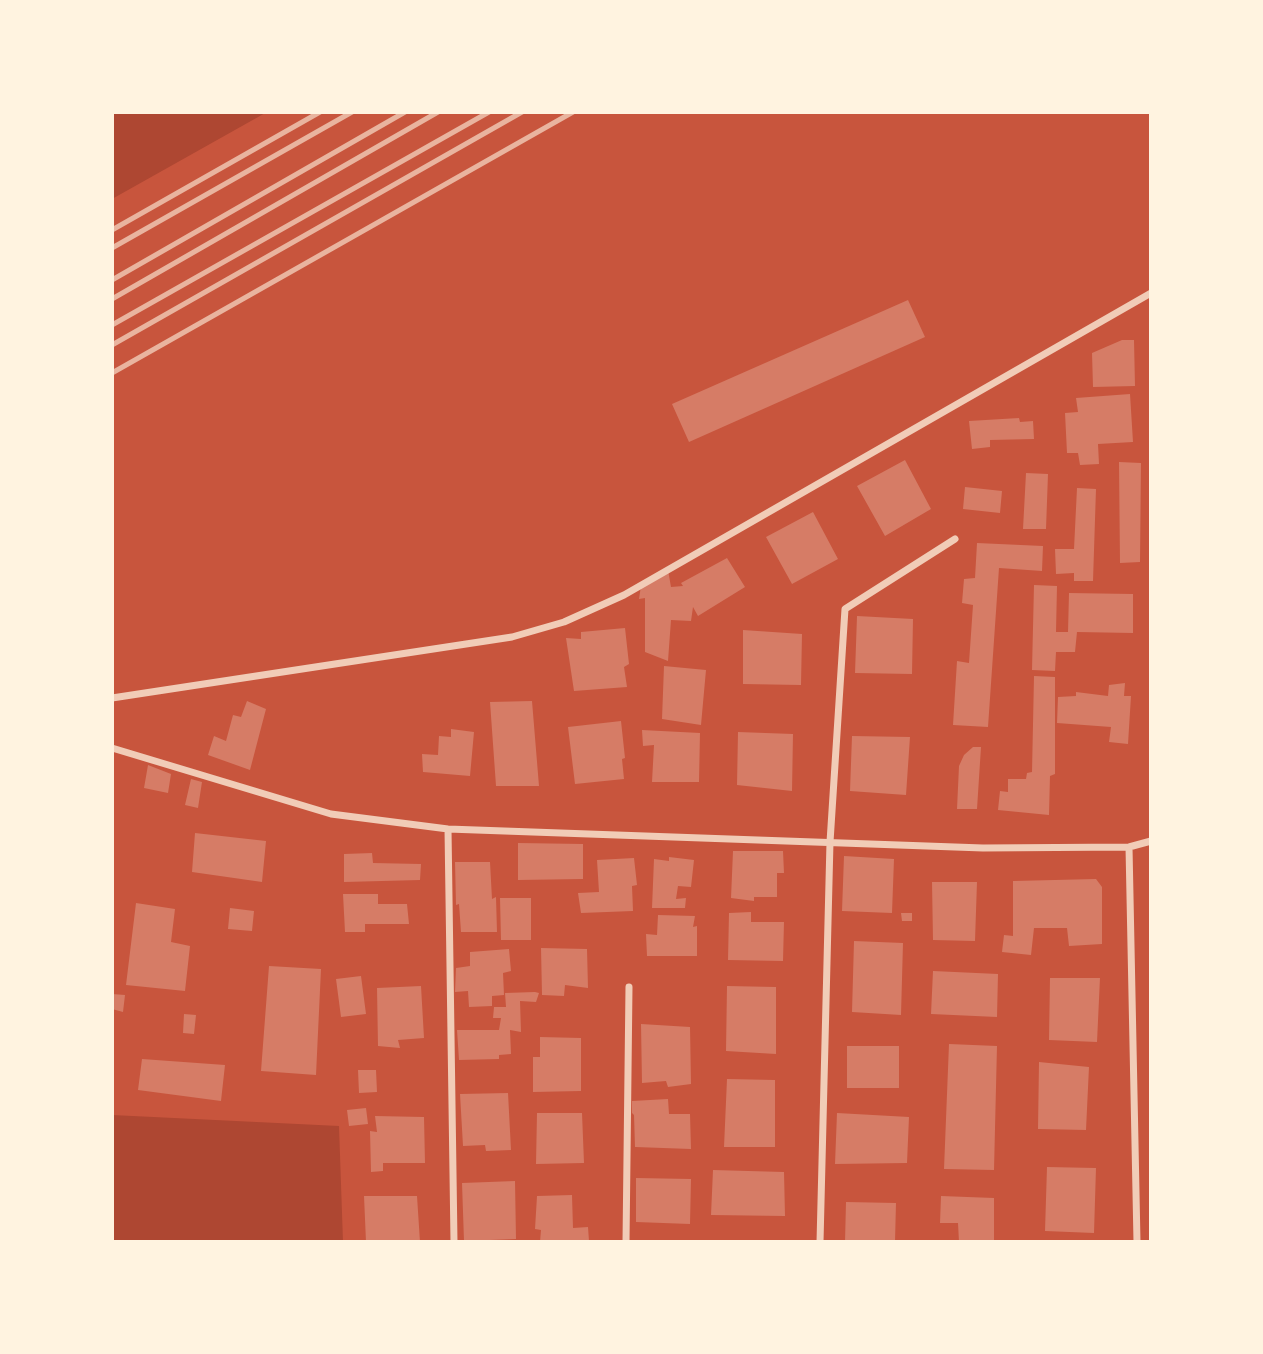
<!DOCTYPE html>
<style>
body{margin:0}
#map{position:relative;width:1263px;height:1354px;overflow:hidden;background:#c8553d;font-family:Karla,sans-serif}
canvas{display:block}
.frame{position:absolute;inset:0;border:114px solid #fff3e0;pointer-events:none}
</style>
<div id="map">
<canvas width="1263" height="1354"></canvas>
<div class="frame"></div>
</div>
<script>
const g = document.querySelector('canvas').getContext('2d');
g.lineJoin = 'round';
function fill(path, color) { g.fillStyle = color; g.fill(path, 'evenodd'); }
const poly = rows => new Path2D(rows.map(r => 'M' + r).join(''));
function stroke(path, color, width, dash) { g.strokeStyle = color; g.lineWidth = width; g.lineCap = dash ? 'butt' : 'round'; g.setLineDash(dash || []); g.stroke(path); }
const green = poly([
 [112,112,267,112,112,199],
 [112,1115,339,1126,343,1242,112,1242]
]);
const building = poly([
 [908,300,925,337,689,442,672,404],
 [1122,340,1134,340,1135,386,1093,387,1092,353],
 [1130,394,1133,442,1098,444,1099,464,1080,465,1078,453,1067,453,1065,413,1078,412,1076,398],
 [1019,418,1020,422,1033,421,1034,439,990,440,990,447,972,449,969,421],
 [905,460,931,509,885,536,857,486],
 [1119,462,1141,463,1140,562,1120,563],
 [1026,473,1048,474,1046,529,1023,529],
 [965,487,1002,491,1000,513,963,509],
 [1077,488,1096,489,1093,581,1074,581,1074,573,1056,574,1055,549,1074,549],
 [813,512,838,559,792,584,766,537],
 [977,543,1043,546,1042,571,999,568,988,727,953,725,957,661,969,663,973,605,962,603,964,579,975,578],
 [727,558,745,587,698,616,693,607,691,621,671,620,668,661,645,652,645,598,639,599,641,586,668,570,671,587,683,586,681,583],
 [1034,585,1057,586,1056,632,1068,632,1069,593,1133,594,1133,633,1077,632,1075,652,1056,652,1055,671,1032,670],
 [857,616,913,619,912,674,855,673],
 [625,628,629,664,624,667,627,687,574,691,566,638,581,639,581,632],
 [743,630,802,634,801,685,743,684],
 [664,666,706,670,701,725,662,719],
 [1034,676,1055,677,1055,774,1050,776,1049,815,998,810,1000,791,1008,792,1008,779,1026,779,1027,773,1032,772],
 [1125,683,1124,696,1131,696,1128,744,1109,742,1111,727,1057,723,1058,697,1076,696,1076,692,1108,696,1109,685],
 [247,701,266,709,250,770,208,755,214,736,226,741,233,715,241,717],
 [532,701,539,786,496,786,490,702],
 [621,721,625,758,622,759,624,779,575,784,568,727],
 [451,729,474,732,470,776,423,772,422,754,438,755,439,736,451,737],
 [642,730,700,733,699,782,652,782,654,745,643,746],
 [738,732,793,734,792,791,737,785],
 [852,736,910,737,906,795,850,791],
 [973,747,981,747,977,809,957,809,959,766,964,755],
 [148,765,171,774,168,793,144,788],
 [191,779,202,782,198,808,185,805],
 [195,833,266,841,262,882,192,872],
 [518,843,583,844,583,879,518,880],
 [733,851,783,851,784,873,777,873,777,897,754,897,754,901,731,898],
 [372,853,373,863,421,864,420,880,344,882,344,854],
 [844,856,894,859,892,913,842,911],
 [669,857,694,860,691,887,678,886,676,899,686,898,685,908,652,908,654,859,669,861],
 [634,858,637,885,632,886,633,911,581,913,578,893,599,892,597,860],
 [455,862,490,862,492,899,496,897,497,932,461,932,459,904,456,905],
 [1096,879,1102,887,1102,944,1069,946,1067,928,1034,928,1031,955,1002,952,1004,935,1013,936,1013,881],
 [932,882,977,882,975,941,933,940],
 [343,894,378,894,378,904,407,904,409,924,365,924,365,932,345,932],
 [500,898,531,898,531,940,501,940],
 [136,903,175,909,171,942,190,946,185,991,126,985],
 [230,908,254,911,252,931,228,929],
 [751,912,751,922,784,922,783,961,728,960,729,913],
 [901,913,912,913,912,921,902,921],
 [658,915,695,916,693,927,697,926,697,956,647,956,646,934,657,935],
 [854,941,903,943,901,1015,852,1012],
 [541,948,587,949,588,988,565,985,564,996,542,995],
 [509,949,511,971,503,973,504,995,492,996,492,1006,469,1007,468,991,455,992,456,968,470,966,470,952],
 [269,966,321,969,316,1075,261,1071],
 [933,971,998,974,997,1017,931,1014],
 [361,976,366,1014,341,1017,336,979],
 [1050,978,1100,978,1097,1042,1049,1040],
 [421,986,424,1038,398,1040,400,1048,378,1046,377,988],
 [727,986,776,987,776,1054,726,1051],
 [535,992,539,993,536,1002,520,1001,521,1032,510,1030,511,1054,499,1055,499,1059,459,1060,457,1030,499,1030,501,1018,493,1018,494,1007,506,1007,505,993],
 [112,994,125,995,123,1012,112,1009],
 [184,1014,196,1015,194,1034,183,1033],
 [641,1024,690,1027,691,1084,668,1087,666,1081,642,1083],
 [540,1037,581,1038,581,1091,533,1092,533,1057,540,1057],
 [949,1044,997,1046,994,1170,944,1169],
 [847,1046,899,1046,899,1088,847,1088],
 [142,1059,225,1065,221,1101,138,1090],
 [1039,1062,1089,1067,1086,1130,1038,1129],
 [358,1070,376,1070,377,1092,359,1093],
 [727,1079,775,1080,775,1147,724,1147],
 [508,1093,511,1150,486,1151,485,1145,463,1146,460,1094],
 [668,1099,669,1114,690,1114,691,1149,635,1147,634,1115,632,1113,632,1101],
 [366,1108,368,1124,349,1126,347,1110],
 [537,1113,582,1113,584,1163,536,1164],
 [837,1113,909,1117,907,1163,835,1164],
 [375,1116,424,1117,425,1163,383,1163,383,1171,371,1172,370,1131,377,1132],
 [1047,1167,1096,1168,1094,1233,1045,1231],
 [713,1170,784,1172,785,1216,711,1215],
 [636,1178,691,1179,690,1224,636,1222],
 [515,1181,516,1239,464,1241,462,1183],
 [572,1195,573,1228,588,1227,589,1241,540,1242,541,1230,535,1229,537,1196],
 [364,1196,417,1196,420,1242,366,1242],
 [941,1196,994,1198,994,1242,959,1242,958,1223,940,1223],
 [846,1202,896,1203,895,1242,845,1242]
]);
const minor = poly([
 [112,698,512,637,564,622,624,595,1151,293],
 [112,748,331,814,448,829,983,848,1129,847,1151,841],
 [448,829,454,1242],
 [1129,847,1137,1242],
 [626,1242,629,987],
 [820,1242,830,842,845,609,955,539]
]);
const rail = poly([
 [112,230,320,112],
 [112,248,352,112],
 [112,280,405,112],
 [112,299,438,112],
 [112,325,489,112],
 [112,345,522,112],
 [112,373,573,112]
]);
fill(green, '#ae4732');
fill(building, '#d67c66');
stroke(minor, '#f1ccb7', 7);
stroke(rail, '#e9b49f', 5);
</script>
